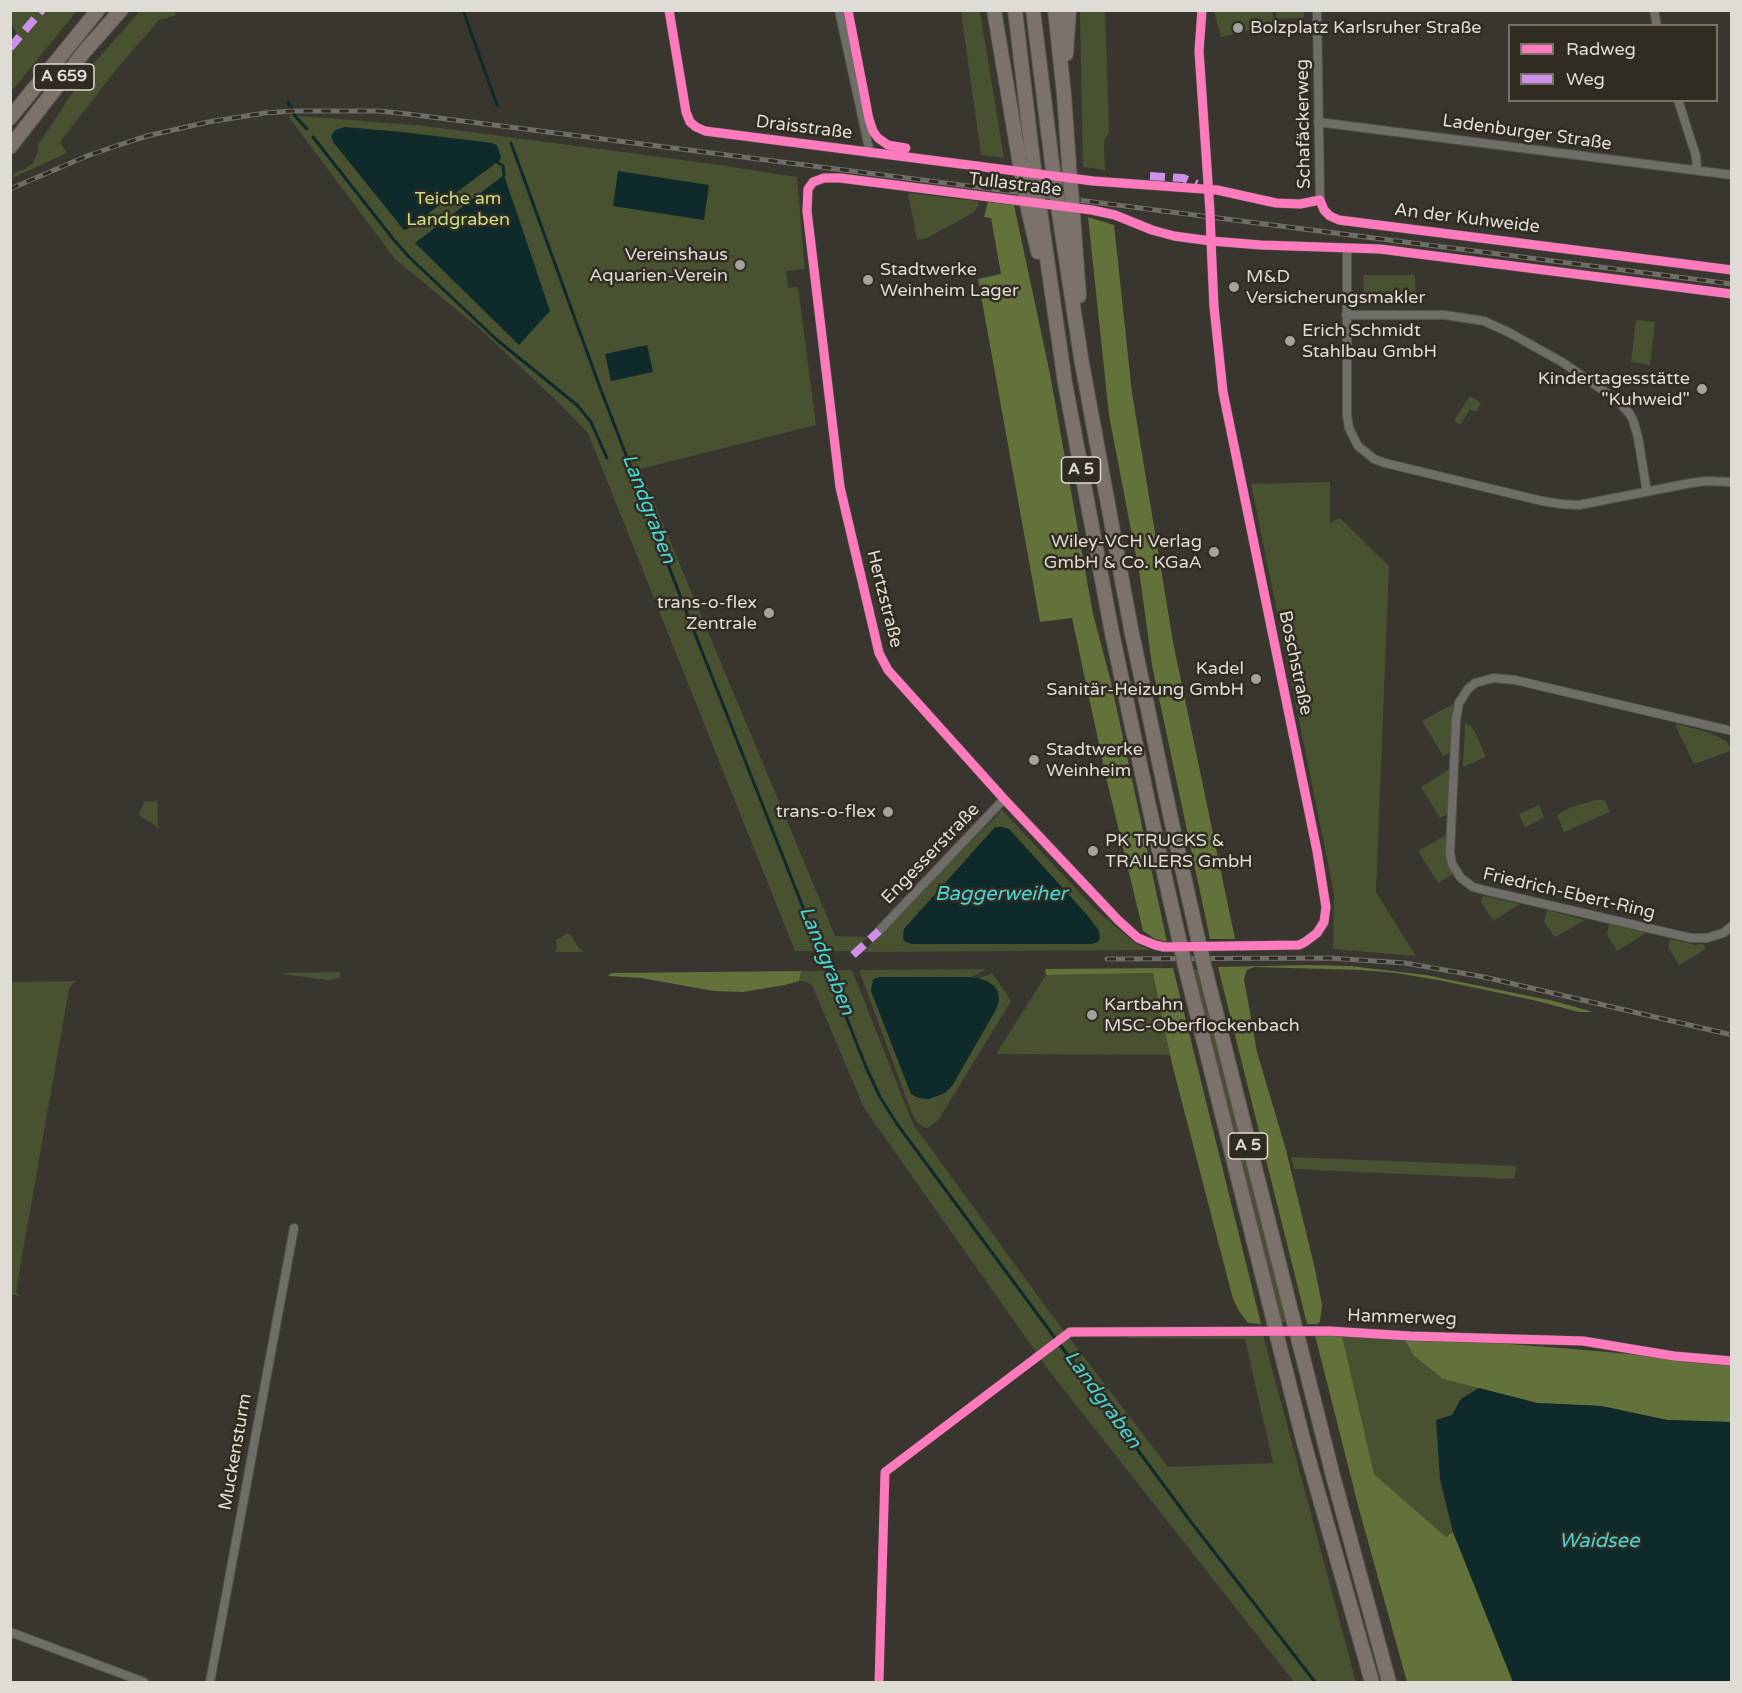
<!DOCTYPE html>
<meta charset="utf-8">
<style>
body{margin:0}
#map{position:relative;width:1742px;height:1693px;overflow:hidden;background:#38362f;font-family:"Varela Round",sans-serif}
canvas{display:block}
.frame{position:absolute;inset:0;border:12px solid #dfdcd5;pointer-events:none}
.legend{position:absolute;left:1508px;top:24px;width:210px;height:78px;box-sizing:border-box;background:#312c21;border:2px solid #777269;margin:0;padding:8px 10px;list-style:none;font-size:18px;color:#dfdcd5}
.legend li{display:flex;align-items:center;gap:12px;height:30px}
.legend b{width:30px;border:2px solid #777269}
</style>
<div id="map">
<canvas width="1742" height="1693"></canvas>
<div class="frame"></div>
<ul class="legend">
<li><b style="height:8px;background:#fd7abc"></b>Radweg</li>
<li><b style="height:8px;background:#ce8fe9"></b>Weg</li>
</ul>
</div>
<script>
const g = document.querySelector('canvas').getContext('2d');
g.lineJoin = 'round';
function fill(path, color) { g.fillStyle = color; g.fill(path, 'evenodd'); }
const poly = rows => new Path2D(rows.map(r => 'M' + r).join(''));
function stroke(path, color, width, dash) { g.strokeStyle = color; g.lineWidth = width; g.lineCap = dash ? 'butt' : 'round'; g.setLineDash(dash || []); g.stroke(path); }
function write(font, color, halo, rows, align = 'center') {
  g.font = font + ' "Varela Round",sans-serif'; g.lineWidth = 5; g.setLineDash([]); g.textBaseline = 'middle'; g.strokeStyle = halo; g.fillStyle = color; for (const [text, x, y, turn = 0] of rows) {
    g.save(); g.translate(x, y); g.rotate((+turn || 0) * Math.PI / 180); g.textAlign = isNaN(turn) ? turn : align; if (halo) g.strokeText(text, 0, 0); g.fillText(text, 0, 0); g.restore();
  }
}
const green = poly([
 [11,10,77,11,11,92,11,52,20,40,11,23],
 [140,11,175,11,176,15,159,20,115,71,60,142,67,153,12,178,14,173,25,169,33,163,38,152,38,145,86,72],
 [961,11,980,11,1004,158,981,155],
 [1080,11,1105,11,1109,133,1104,141,1105,170,1083,167],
 [1214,11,1272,11,1275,24,1221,37],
 [1276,11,1304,11,1304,18,1276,19],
 [289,115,425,126,713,164,797,177,805,269,786,271,788,288,798,287,816,425,640,469,835,936,868,937,853,951,795,951,588,433,561,405,480,329,395,259,291,120],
 [908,193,977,201,979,205,973,213,927,238,917,240],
 [1363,275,1415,275,1416,299,1364,300],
 [1636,320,1655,322,1650,365,1631,362],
 [1470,396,1481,403,1476,412,1470,409,1460,425,1454,421],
 [1330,482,1330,523,1340,518,1389,566,1376,892,1416,956,1333,949,1334,893,1251,484],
 [1453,704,1450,752,1443,756,1422,721],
 [1465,723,1471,726,1475,732,1486,757,1463,767],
 [1677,724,1711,733,1726,741,1731,748,1731,751,1694,764,1678,731,1676,726],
 [1450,769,1447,814,1440,818,1421,787],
 [157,799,158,829,156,826,140,816,139,813,145,801,154,802],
 [1596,800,1605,800,1610,812,1564,832,1557,815,1571,807],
 [1539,805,1544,817,1525,828,1519,814],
 [1002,810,1095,909,1135,943,1150,950,863,952],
 [1001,827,1009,829,1087,915,1099,931,1092,944,912,944,906,942,903,934,904,929,995,828],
 [1446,835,1447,858,1453,874,1438,883,1418,851],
 [1483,896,1520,904,1493,921,1481,902],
 [1547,910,1585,920,1555,937,1544,922],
 [1609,924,1646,933,1617,951,1607,934],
 [568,933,570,934,578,947,584,952,555,952,557,948,556,940],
 [1670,939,1696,945,1703,944,1706,949,1679,965,1668,947],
 [986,969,972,977,880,977,871,991,911,1094,919,1098,929,1099,945,1093,998,992,994,986,980,978,992,973,1011,1001,939,1119,928,1128,923,1127,917,1122,912,1114,859,970],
 [838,970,852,970,913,1124,1051,1314,1168,1467,1273,1463,1245,1339,1128,1338,1129,1331,1262,1331,1356,1682,1294,1682,1050,1372,864,1108,812,985,806,982,799,981,801,971,825,971,828,976],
 [1193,970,1199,970,1286,1322,1281,1323],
 [340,972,339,978,328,980,283,974,282,973],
 [1153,973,1171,1055,996,1054,1046,975],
 [77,981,73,983,69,989,16,1291,19,1296,10,1294,11,982],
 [1291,1157,1517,1166,1514,1179,1294,1169],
 [1341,1336,1405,1340,1414,1356,1443,1379,1479,1388,1461,1399,1452,1415,1440,1479,1453,1532,1446,1537,1374,1474]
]);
const forest = poly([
 [988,202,1014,205,1050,374,1093,614,1111,682,1167,942,1155,939,1143,931,1106,777,1072,618,1040,622,978,279,1001,274,991,218,984,217],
 [1088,217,1114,225,1132,393,1173,642,1235,939,1210,939,1152,665,1140,577,1109,415],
 [1308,965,1350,966,1426,975,1554,1001,1593,1012,1579,1012,1533,1000,1438,980,1396,973,1361,970,1254,967,1247,970,1244,979,1257,1052,1286,1150,1315,1269,1322,1305,1320,1322,1317,1324,1307,1324,1218,967],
 [1173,968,1261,1324,1248,1323,1239,1311,1233,1299,1172,1064,1153,973,1046,975,1045,969],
 [801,971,799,981,785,985,743,992,714,991,641,978,608,976,611,973],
 [1344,1332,1417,1339,1483,1342,1573,1349,1731,1363,1731,1422,1667,1420,1601,1406,1537,1403,1443,1379,1414,1356,1405,1340,1342,1336,1374,1474,1446,1537,1453,1532,1513,1682,1407,1682,1359,1509,1315,1335]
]);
const water = poly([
 [345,127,402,132,492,143,497,145,501,157,500,160,406,230,404,230,333,142,331,136,335,130],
 [618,171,709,185,704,220,613,206],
 [504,175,550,311,519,345,415,243],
 [647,345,653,372,611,381,605,354],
 [995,827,1001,827,1009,829,1087,915,1099,931,1100,937,1098,942,1092,944,912,944,906,942,903,939,904,929],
 [880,977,972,977,987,981,994,986,998,992,999,999,997,1008,952,1086,945,1093,929,1099,919,1098,911,1094,871,991,873,979],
 [1479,1388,1537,1403,1601,1406,1667,1420,1731,1422,1731,1682,1513,1682,1453,1532,1440,1479,1436,1420,1452,1415,1461,1399]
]);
const stream = poly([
 [463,10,497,105],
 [288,102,295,116,307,129],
 [313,137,394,240,409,257,497,340,577,405,591,422,607,458],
 [511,143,599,385,686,611,866,1067,880,1097,897,1124,1188,1518,1315,1682],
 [497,162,503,166,504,175]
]);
const minor = poly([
 [669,10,686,112,690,122,696,127,705,131,1093,181,1217,190,1276,203,1300,204,1320,200],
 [839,10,870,153],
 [1202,10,1199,51,1210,212,1211,241,1214,307,1223,392,1317,851,1326,907,1324,922,1317,933,1305,942,1299,945,1164,947,1155,945,1138,938,1118,920,1004,799,888,670,879,653,840,487,807,211,808,189,813,182,824,178,840,178,1092,210,1115,215,1152,230,1174,236,1211,241,1261,245,1380,249,1732,294],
 [1317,10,1320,200,1324,210,1330,216,1339,220,1732,270],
 [1654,10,1657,26],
 [1678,100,1696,156,1697,170],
 [1318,122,1732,175],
 [1347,248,1347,415,1349,428,1358,446,1374,459,1385,463,1542,501,1561,504,1579,505,1691,483,1707,481,1732,482],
 [1346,315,1445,315,1484,321,1510,333,1562,362,1617,400,1629,413,1633,420,1638,437,1647,492],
 [1732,731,1515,680,1493,678,1475,683,1468,689,1459,703,1456,720,1450,853,1452,864,1461,878,1473,887,1484,890,1691,938,1707,938,1723,933,1732,926],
 [879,931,1004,799],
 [1070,1332,1329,1331,1410,1336,1583,1341,1674,1356,1732,1361],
 [10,1632,144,1682],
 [210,1682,294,1228]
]);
const motorway = poly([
 [994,10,1019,159],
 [1015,10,1033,161],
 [1033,10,1052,163],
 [1055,10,1064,95,1069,165],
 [1066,54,1069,10],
 [10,118,98,10],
 [10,147,84,52,121,10],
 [1028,209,1038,252],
 [1040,210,1065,383,1112,633,1150,811,1179,939],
 [1059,213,1081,358,1131,629,1171,819,1198,939],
 [1073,215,1079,296],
 [1205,969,1294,1323],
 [1186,970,1274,1322],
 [1277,1336,1304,1443,1372,1682],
 [1298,1338,1333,1476,1389,1682]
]);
const rail = poly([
 [10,189,87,156,116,146,147,136,208,122,265,113,293,111,379,111,408,114,1732,284],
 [1107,959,1329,958,1405,963,1484,977,1732,1035]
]);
const motorwayBridge = poly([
 [1019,159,1028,209],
 [1033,161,1040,210],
 [1052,163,1059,213],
 [1069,165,1073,215],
 [1179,939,1186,970],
 [1198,939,1205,969],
 [1274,1322,1277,1336],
 [1294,1323,1298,1338]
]);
const quiet = poly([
 [10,48,42,10],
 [1150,176,1183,178,1197,184],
 [853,955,879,931]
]);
const cycleway = poly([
 [669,10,686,112,690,122,696,127,705,131,1093,181,1217,190,1276,203,1300,204,1320,200,1324,210,1330,216,1339,220,1732,270],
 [848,10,869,119,873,131,878,138,888,145,906,148],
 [1202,10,1199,51,1210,212,1211,241,1214,307,1223,392,1317,851,1326,907,1324,922,1317,933,1305,942,1299,945,1164,947,1155,945,1138,938,1118,920,1004,799,888,670,879,653,840,487,807,211,808,189,813,182,824,178,840,178,1092,210,1115,215,1152,230,1174,236,1211,241,1261,245,1380,249,1732,294],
 [879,1682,885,1472,1070,1332,1329,1331,1410,1336,1583,1341,1674,1356,1732,1361]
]);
const markers = [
 [1238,28,6,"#a5a29b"],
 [740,265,6,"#a5a29b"],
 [868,280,6,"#a5a29b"],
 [1234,287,6,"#a5a29b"],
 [1290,341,6,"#a5a29b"],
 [1702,389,6,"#a5a29b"],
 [1214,552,6,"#a5a29b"],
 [769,613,6,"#a5a29b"],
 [1256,679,6,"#a5a29b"],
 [1034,760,6,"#a5a29b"],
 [888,812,6,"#a5a29b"],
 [1093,851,6,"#a5a29b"],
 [1092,1015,6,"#a5a29b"]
];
const shields = [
 [64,77,60],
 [1081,470,39],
 [1248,1146,39]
];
const shieldNames = [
 ["A 659",64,77],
 ["A 5",1081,470],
 ["A 5",1248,1146]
];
const poiNames = [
 ["Bolzplatz Karlsruher Straße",1250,28],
 ["Vereinshaus",728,255,"right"],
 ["Aquarien-Verein",728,276,"right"],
 ["Stadtwerke",880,270],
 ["Weinheim Lager",880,291],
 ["M&D",1246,277],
 ["Versicherungsmakler",1246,298],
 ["Erich Schmidt",1302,331],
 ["Stahlbau GmbH",1302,352],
 ["Kindertagesstätte",1690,379,"right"],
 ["\"Kuhweid\"",1690,400,"right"],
 ["Wiley-VCH Verlag",1202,542,"right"],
 ["GmbH & Co. KGaA",1202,563,"right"],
 ["trans-o-flex",757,603,"right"],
 ["Zentrale",757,624,"right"],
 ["Kadel",1244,669,"right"],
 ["Sanitär-Heizung GmbH",1244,690,"right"],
 ["Stadtwerke",1046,750],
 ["Weinheim",1046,771],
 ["trans-o-flex",876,812,"right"],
 ["PK TRUCKS &",1105,841],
 ["TRAILERS GmbH",1105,862],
 ["Kartbahn",1104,1005],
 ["MSC-Oberflockenbach",1104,1026]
];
const streetNames = [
 ["Schafäckerweg",1304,124,-91],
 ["Draisstraße",804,128,7],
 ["Ladenburger Straße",1527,133,8],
 ["Tullastraße",1015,185,7],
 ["An der Kuhweide",1467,219,7],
 ["Hertzstraße",884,599,76],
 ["Boschstraße",1295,663,78],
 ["Engesserstraße",931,854,-46],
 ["Friedrich-Ebert-Ring",1569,894,13],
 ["Hammerweg",1402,1318,2],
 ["Muckensturm",236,1452,-80]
];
const parkNames = [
 ["Teiche am",458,199],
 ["Landgraben",458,220]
];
const waterNames = [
 ["Landgraben",648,509,69],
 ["Baggerweiher",1001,895],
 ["Landgraben",826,961,68],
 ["Landgraben",1102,1400,54],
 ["Waidsee",1599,1542]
];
fill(green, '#485231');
fill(forest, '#63713a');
fill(water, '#0f2a2a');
stroke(stream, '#0f2a2a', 3);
stroke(minor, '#55534d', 10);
stroke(motorway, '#55534d', 16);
stroke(minor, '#6f6d68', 8);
stroke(motorway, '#7c726c', 14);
stroke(rail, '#6f6d68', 5);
stroke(rail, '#312c21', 3, [9]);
stroke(motorwayBridge, '#55534d', 16, []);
stroke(motorwayBridge, '#7c726c', 14);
stroke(quiet, '#ce8fe9', 8, [15, 8]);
stroke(cycleway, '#fd7abc', 9);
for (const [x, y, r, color] of markers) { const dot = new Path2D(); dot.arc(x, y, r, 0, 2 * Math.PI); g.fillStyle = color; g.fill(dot); stroke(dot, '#312c21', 2); }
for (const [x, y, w] of shields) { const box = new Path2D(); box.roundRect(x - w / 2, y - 13, w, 26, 4.5); g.fillStyle = '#312c21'; g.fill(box); stroke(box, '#dfdcd5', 1.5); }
write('bold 16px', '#dfdcd5', null, shieldNames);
write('18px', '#dfdcd5', '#312c21', poiNames, 'left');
write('18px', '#dfdcd5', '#312c21', streetNames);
write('18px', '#c6df85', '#312c21', parkNames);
write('italic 20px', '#47d6d7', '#312c21', waterNames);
</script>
